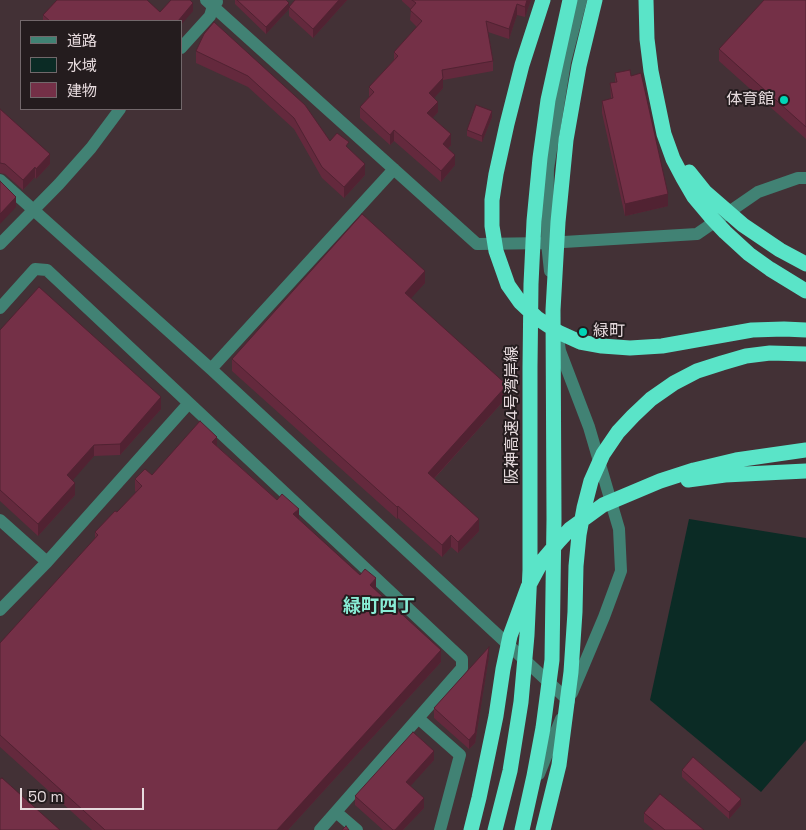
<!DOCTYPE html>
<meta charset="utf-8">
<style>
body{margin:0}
#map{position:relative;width:806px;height:830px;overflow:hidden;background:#433136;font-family:"Space Grotesk","Noto Sans JP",sans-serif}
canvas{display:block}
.legend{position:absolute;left:20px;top:20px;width:162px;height:90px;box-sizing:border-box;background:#241c1e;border:1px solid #72686b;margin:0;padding:6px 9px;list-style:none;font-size:15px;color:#e7dbde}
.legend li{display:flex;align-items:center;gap:10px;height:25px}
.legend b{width:25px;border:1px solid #72686b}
.scale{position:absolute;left:20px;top:788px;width:124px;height:22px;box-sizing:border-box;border:2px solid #e7dbde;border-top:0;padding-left:6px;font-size:15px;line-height:18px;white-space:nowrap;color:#e7dbde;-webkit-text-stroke:4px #241c1e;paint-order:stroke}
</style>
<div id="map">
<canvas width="806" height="830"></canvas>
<ul class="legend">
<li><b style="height:6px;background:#418274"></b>道路</li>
<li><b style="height:14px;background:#0b2b25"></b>水域</li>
<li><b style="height:14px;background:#743047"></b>建物</li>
</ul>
<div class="scale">50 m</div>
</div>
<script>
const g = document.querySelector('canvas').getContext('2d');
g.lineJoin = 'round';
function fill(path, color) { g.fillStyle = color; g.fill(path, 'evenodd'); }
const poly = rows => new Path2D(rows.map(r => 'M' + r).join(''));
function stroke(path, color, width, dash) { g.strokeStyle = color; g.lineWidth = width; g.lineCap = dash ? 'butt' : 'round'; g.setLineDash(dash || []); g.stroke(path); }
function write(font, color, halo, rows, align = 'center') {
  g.font = font + ' "Space Grotesk","Noto Sans JP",sans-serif'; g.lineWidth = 4; g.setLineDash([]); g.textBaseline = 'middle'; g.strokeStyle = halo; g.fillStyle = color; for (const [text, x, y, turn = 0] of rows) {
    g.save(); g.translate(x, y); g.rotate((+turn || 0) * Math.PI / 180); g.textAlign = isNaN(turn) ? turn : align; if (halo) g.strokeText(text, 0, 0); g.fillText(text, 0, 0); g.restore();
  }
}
const water = poly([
 [689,519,806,538,806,740,761,792,650,700]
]);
const minor = poly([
 [206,0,477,244,547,243,697,234,758,192,798,178,806,178],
 [181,48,210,16,213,6,217,2],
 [0,180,211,369,569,701],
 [0,244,59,184,91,148,120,109],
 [550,271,547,243,548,169,565,62,581,0],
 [0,308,35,269,47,270,462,659,462,668,320,830],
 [558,338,560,351,589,427,619,529,621,571,604,617,572,693],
 [211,369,394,169],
 [0,520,47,562],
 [0,610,47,562,189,403],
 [418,718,460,755,440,830],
 [539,774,561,719],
 [336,812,357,830]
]);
const highway = poly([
 [543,0,522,65,507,124,496,174,492,200,492,226,496,251,508,285,520,302,537,318,558,332,580,342,602,346,630,348,662,346,752,330,784,329,806,330],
 [646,0,647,39,651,71,658,105,664,134,673,159,683,178,694,197,710,216,725,232,749,254,770,269,806,291],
 [689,172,705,192,743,225,780,250,806,264],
 [688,480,725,475,806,471],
 [471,830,479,798,496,716,503,669,510,636,528,587,542,561,559,541,570,529,603,505,660,481,694,470,736,460,806,450],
 [495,830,510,771,521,702,527,635,530,570,530,367,531,284,534,221,540,158,548,100,570,0],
 [522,830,534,776,543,728,552,660,554,519,553,310,558,222,566,140,579,66,595,0],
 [543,830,559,765,571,672,575,612,576,566,579,535,584,508,591,481,603,454,618,432,633,416,651,399,674,383,697,371,722,363,746,356,770,353,806,354]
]);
const wall = poly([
 [235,0,286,0,289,7,295,0,347,0,313,38,289,16,289,9,266,34,235,4],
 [402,0,531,0,525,17,517,15,509,39,488,32,493,61,493,71,443,80,443,88,434,98,438,112,432,118,451,145,448,148,455,165,441,182,394,141,390,145,360,118,360,107,369,97,369,87,394,60,394,52,417,27,410,20,411,9,402,1],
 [806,0,806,139,719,61,719,49],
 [193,11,181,21,43,21,43,15],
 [204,34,330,141,349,149,365,175,344,198,322,178,294,129,248,87,196,63,196,51],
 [615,73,668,206,625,216,602,113,602,101,611,99,610,83,615,82],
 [0,109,50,164,36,179,35,177,23,190,5,174,0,173],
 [492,117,482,142,467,136,467,130],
 [425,283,410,298,507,397,434,479,479,531,458,553,451,547,442,557,398,518,397,519,232,371,232,359],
 [0,330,161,409,120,455,94,456,72,480,75,495,38,536,0,501],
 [217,446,299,519,375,591,441,662,288,830,92,830,0,747,0,643,95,539,95,532,117,512,136,492,135,491,135,479,152,475],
 [489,656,475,743,469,749,434,718,434,708],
 [434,760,410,786,424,808,403,830,383,830,355,805,355,796],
 [682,770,741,805,729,819,682,777],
 [644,813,704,830,654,830,644,822]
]);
const shadedWall = poly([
 [339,0,347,0,313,38,313,29],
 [527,0,531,0,525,17,525,7],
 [193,3,193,11,181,25,181,21,178,21],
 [289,3,289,9,266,34,266,27],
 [517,4,517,15,509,39,509,29],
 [443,78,443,88,429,104,429,93],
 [438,102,438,112,427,124,427,113],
 [492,111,492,117,482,142,482,136],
 [394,130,394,141,390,145,390,135],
 [451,134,451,145,443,154,443,144],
 [50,154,50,164,36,179,36,169],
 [455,155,455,165,441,182,441,171],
 [365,164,365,175,344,198,344,187],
 [35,167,35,177,23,190,23,180],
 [668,194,668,206,625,216,625,204],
 [16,197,16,207,0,224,0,214],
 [425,271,425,283,405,305,405,293],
 [507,385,507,397,428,485,428,473],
 [161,397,161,409,120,455,120,444],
 [217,437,217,449,212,442],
 [94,445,94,456,67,487,67,475],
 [75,483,75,495,38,536,38,524],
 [398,506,398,518,397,519,397,507],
 [299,509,299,521,293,514],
 [479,519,479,531,458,553,458,542],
 [451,535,451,547,442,557,442,545],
 [376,578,376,590,370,585],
 [489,647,489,656,475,743,469,749,469,740],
 [441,650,441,662,288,830,277,830],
 [434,751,434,760,406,791,406,782],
 [424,798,424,808,403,830,395,830],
 [741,799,741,805,729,819,729,812]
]);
const building = poly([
 [57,0,147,0,160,12,171,0,190,0,193,3,178,21,50,21,43,15,57,0],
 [237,0,286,0,289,3,266,27,237,0],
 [295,0,339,0,313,29,289,7,295,0],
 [412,0,527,0,525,7,517,4,509,29,486,21,493,61,442,70,443,78,429,93,438,102,427,113,451,134,443,144,455,155,441,171,394,130,390,135,360,107,374,92,369,87,398,56,394,52,422,21,410,10,416,3,412,0],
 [764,0,806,0,806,127,719,49,764,0],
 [214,22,305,105,330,141,337,133,349,142,346,146,365,164,344,187,322,167,294,118,248,76,196,51,204,34,214,22],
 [630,70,631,76,641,73,668,194,625,204,602,101,613,98,610,83,617,82,615,73,630,70],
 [476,105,492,111,482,136,467,130,476,105],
 [0,109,50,154,36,169,35,167,23,180,5,164,0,163,0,109],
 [0,181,16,197,0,214,0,181],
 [362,214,425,271,405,293,507,385,428,473,479,519,458,542,451,535,442,545,398,506,397,507,232,359,362,214],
 [39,287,161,397,120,444,94,445,67,475,75,483,38,524,0,490,0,330,39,287],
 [200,421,217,437,212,442,277,500,282,494,299,509,293,514,360,575,365,569,376,578,370,585,441,650,277,830,105,830,0,735,0,643,98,535,95,532,115,511,117,512,142,486,135,479,145,469,152,475,200,421],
 [489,647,475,733,469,740,434,708,489,647],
 [413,732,434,751,406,782,424,798,395,830,393,830,355,796,413,732],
 [693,757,741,799,729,812,682,770,693,757],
 [2,778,60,830,0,830,0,779,2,778],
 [660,794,704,830,665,830,644,813,660,794],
 [346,826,349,830,342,830,346,826]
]);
const markers = [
 [784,100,5,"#00d5b7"],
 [583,332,5,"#00d5b7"]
];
const poiNames = [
 ["体育館",774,100],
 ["緑町",593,332,"left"]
];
const streetNames = [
 ["阪神高速4号湾岸線",513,415,-90]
];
const neighbourhoodNames = [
 ["緑町四丁",379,607]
];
fill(water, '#0b2b25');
stroke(minor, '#418274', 12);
stroke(highway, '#5ae4c8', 15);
fill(wall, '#64293d');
fill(shadedWall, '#512232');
fill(building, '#743047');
stroke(building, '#512232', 1);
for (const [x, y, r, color] of markers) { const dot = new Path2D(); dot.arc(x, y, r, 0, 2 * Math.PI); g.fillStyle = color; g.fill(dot); stroke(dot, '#241c1e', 2); }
write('16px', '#e7dbde', '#241c1e', poiNames, 'right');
write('16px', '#e7dbde', '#241c1e', streetNames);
write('bold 18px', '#89edd6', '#241c1e', neighbourhoodNames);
</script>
